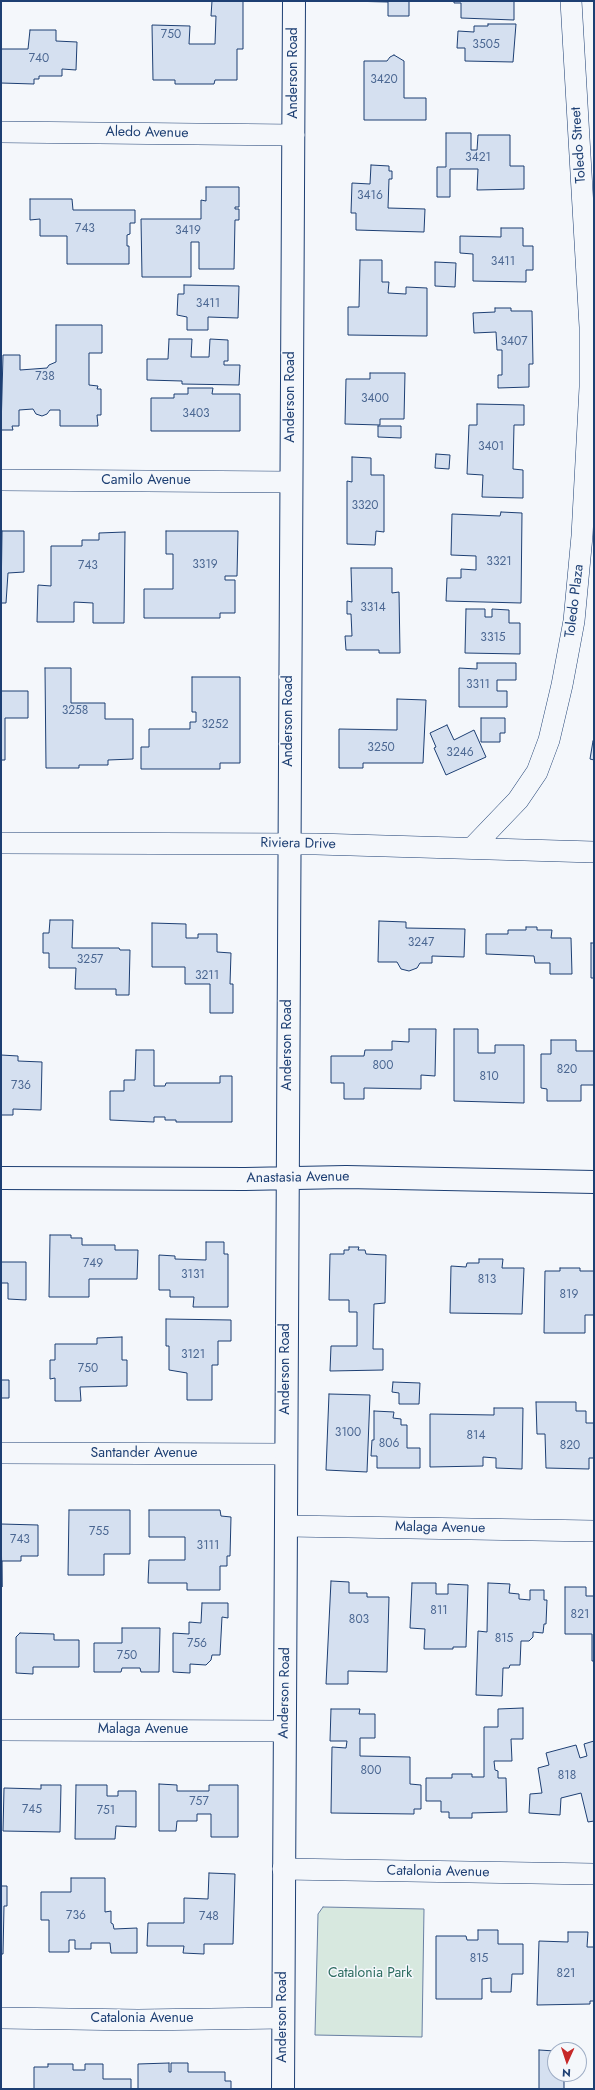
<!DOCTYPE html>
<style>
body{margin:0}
#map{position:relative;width:595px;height:2090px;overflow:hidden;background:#f4f7fb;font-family:Jost,sans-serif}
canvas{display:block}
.frame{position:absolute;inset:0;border:2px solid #1d3f73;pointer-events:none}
.north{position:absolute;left:547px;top:2042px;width:40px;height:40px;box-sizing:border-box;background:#f4f7fb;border:1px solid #9eadc5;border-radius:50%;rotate:183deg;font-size:11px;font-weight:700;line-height:16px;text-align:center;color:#1d3f73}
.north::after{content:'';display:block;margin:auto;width:14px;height:18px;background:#c62828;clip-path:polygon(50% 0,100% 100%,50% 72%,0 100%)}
</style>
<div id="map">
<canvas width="595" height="2090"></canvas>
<div class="frame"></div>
<div class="north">N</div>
</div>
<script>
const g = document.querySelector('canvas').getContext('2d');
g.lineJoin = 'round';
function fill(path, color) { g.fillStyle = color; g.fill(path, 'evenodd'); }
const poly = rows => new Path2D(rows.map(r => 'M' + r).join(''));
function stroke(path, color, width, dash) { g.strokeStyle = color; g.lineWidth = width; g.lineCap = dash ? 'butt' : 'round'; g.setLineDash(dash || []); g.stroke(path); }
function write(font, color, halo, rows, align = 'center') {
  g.font = font + ' Jost,sans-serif'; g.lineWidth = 3; g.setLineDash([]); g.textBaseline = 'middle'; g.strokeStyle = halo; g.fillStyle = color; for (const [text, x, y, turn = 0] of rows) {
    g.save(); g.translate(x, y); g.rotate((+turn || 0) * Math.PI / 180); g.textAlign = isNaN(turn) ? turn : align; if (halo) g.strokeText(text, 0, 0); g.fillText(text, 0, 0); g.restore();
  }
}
const green = poly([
 [323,1907,424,1909,422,2037,315,2035,318,1914,323,1907]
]);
const building = poly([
 [212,1,243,1,243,49,237,49,237,80,215,80,214,84,175,84,175,80,153,80,152,25,190,26,189,44,215,44,216,16,211,16,212,1],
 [347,1,409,1,409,16,388,16,388,2,347,1],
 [454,1,514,1,514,20,461,18,461,3,454,3,454,1],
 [488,24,516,24,513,62,465,61,465,48,457,48,458,31,474,32,474,26,488,26,488,24],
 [30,30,56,30,56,41,77,42,76,70,62,69,62,76,39,76,39,79,34,79,34,84,1,83,1,49,28,49,30,30],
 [394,55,404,61,404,98,426,98,426,120,364,120,364,61,387,61,390,57,394,55],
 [446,133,471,133,471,150,477,150,478,135,510,135,510,166,524,166,524,189,477,190,478,169,450,169,450,197,437,197,437,167,446,167,446,133],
 [371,165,389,166,389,171,392,171,392,179,389,179,388,208,425,209,424,232,356,230,356,213,351,213,352,183,370,184,371,165],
 [206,187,239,187,239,207,235,207,235,209,239,209,239,220,235,220,234,269,199,269,199,242,191,242,191,277,142,277,141,219,201,219,201,200,206,201,206,187],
 [30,199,72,199,73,210,135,210,135,223,130,223,130,234,127,235,127,246,129,246,129,264,67,264,67,236,40,236,40,219,30,220,30,199],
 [501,228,523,228,523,246,533,246,533,270,526,270,526,282,473,281,473,254,460,253,460,236,501,237,501,228],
 [360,260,382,260,382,282,389,282,388,293,406,294,406,287,427,288,427,336,348,335,348,307,359,307,360,260],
 [435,262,456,263,455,287,435,286,435,262],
 [184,285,239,286,238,318,208,317,208,330,187,330,187,317,177,315,178,294,184,294,184,285],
 [495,308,511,308,511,311,532,311,533,364,529,364,529,387,498,388,498,375,502,375,502,350,497,350,496,332,474,333,473,313,495,312,495,308],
 [56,325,102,325,102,353,89,353,89,385,98,386,97,389,101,389,101,415,97,415,98,426,60,426,60,410,50,410,47,414,42,416,36,414,33,409,19,410,19,426,12,426,13,430,1,430,3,355,20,355,20,370,47,368,49,365,56,362,56,325],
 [169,339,192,339,191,357,209,357,210,339,228,340,228,361,224,361,224,365,240,365,239,385,182,384,182,381,147,380,147,359,168,359,169,339],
 [370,373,405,373,404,419,380,419,380,425,345,424,346,379,370,379,370,373],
 [188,388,213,388,212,394,240,394,240,431,151,431,151,398,174,398,174,394,188,394,188,388],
 [477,404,524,405,524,425,514,425,513,469,523,470,523,498,482,497,483,475,467,474,469,425,477,425,477,404],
 [378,426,401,426,401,438,378,437,378,426],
 [436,454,450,455,449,469,435,468,436,454],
 [352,457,371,458,371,475,384,475,384,532,376,531,375,545,347,544,347,481,352,482,352,457],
 [501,512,522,513,521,603,446,601,447,578,461,578,461,569,476,570,476,556,451,555,452,514,500,516,501,512],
 [2,531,24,531,24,572,8,573,6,603,1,603,2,531],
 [166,531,238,531,237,576,225,576,225,580,235,580,235,613,220,613,220,618,144,618,144,589,173,589,173,554,166,554,166,531],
 [125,532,124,623,93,623,93,603,74,602,74,622,37,622,38,585,51,586,51,546,82,546,82,540,99,540,99,533,125,532],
 [351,568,392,568,392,593,399,592,400,653,379,653,379,650,346,650,345,636,352,636,351,614,347,614,347,601,352,602,351,568],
 [466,609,485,609,485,617,492,617,492,609,509,610,509,623,520,623,520,654,465,653,466,609],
 [477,663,516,663,516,680,497,680,497,691,507,691,507,707,459,707,459,668,477,669,477,663],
 [45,668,71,668,71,703,105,703,105,719,133,719,133,759,108,760,108,765,79,765,79,768,46,768,45,668],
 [192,677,240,677,240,763,220,763,220,769,141,769,141,747,149,747,149,729,190,729,190,722,196,722,196,712,192,712,192,677],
 [1,691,28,691,28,718,5,718,5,760,1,760,1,691],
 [397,699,426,700,423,763,363,763,363,768,339,768,339,729,397,730,397,699],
 [481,718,505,718,505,733,500,733,500,742,481,742,481,718],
 [447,725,454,740,474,730,486,757,446,775,434,748,436,747,430,733,447,725],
 [593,741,594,741,594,760,590,759,593,741],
 [50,920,73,920,72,948,119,948,120,950,130,950,129,995,116,995,116,989,75,989,76,968,49,968,49,953,43,953,43,933,49,933,50,920],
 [379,921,406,922,406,928,465,929,464,957,432,956,432,963,420,963,417,968,409,971,401,969,397,962,378,962,379,921],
 [152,923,186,924,186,938,198,938,198,934,217,934,217,952,231,953,230,984,233,984,233,1013,210,1013,210,984,185,984,185,967,152,967,152,923],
 [526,927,537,927,537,930,552,930,551,938,571,938,572,974,550,974,550,963,535,963,534,956,486,954,486,934,508,934,508,930,526,930,526,927],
 [591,943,594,943,594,978,591,978,591,943],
 [409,1029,436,1029,435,1076,421,1075,421,1089,364,1088,364,1099,344,1099,344,1083,331,1083,331,1056,364,1056,365,1050,392,1050,392,1041,409,1042,409,1029],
 [454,1029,478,1029,478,1053,495,1053,495,1045,524,1045,524,1103,454,1101,454,1029],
 [551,1040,576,1040,576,1051,594,1051,594,1085,581,1085,581,1101,547,1101,547,1089,541,1088,541,1054,551,1054,551,1040],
 [136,1050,154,1050,154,1086,165,1086,166,1083,220,1083,220,1076,232,1076,232,1122,176,1122,176,1120,165,1120,165,1117,154,1117,154,1122,110,1120,110,1091,124,1091,124,1080,135,1080,136,1050],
 [1,1055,18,1056,18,1061,42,1062,41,1110,13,1109,13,1115,1,1115,1,1055],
 [50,1235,71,1235,71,1238,82,1238,82,1245,115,1245,115,1250,138,1250,137,1279,89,1279,89,1297,49,1297,50,1235],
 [206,1242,224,1242,224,1254,228,1254,228,1307,193,1307,194,1297,170,1297,170,1290,159,1290,159,1255,175,1256,175,1259,206,1260,206,1242],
 [349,1247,359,1247,358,1250,365,1250,366,1254,386,1255,385,1303,374,1304,373,1349,383,1349,383,1370,330,1371,331,1346,357,1346,357,1312,349,1312,349,1300,329,1300,330,1254,344,1254,344,1250,349,1250,349,1247],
 [479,1259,503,1259,502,1268,524,1268,522,1314,450,1313,451,1266,466,1267,467,1263,479,1263,479,1259],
 [1,1262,26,1262,26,1300,8,1299,8,1283,1,1283,1,1262],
 [560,1268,580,1268,580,1271,594,1271,594,1315,585,1315,585,1333,544,1333,545,1271,560,1271,560,1268],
 [166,1319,231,1320,231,1341,218,1341,218,1365,212,1365,212,1400,187,1400,187,1373,169,1370,169,1346,166,1346,166,1319],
 [122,1337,122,1360,127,1360,127,1386,80,1387,81,1401,55,1401,55,1378,50,1379,50,1360,55,1360,55,1344,97,1344,97,1338,122,1337],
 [1,1380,9,1380,9,1398,1,1398,1,1380],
 [393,1382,420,1383,419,1404,399,1404,399,1393,392,1392,393,1382],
 [329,1394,370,1395,367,1472,326,1470,329,1394],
 [536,1402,576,1402,576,1411,586,1411,586,1423,594,1423,594,1458,589,1458,589,1469,546,1468,545,1434,537,1434,536,1402],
 [494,1408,523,1408,522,1469,496,1468,496,1458,483,1457,483,1466,430,1467,430,1414,494,1415,494,1408],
 [374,1411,394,1412,393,1418,401,1419,401,1425,407,1425,407,1448,420,1448,420,1468,377,1468,377,1456,371,1456,372,1440,374,1440,374,1411],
 [69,1510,130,1510,130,1554,104,1554,104,1575,68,1575,69,1510],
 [149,1510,220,1510,221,1516,231,1517,230,1556,227,1556,227,1566,220,1566,220,1590,187,1590,187,1583,148,1583,149,1560,185,1560,185,1537,149,1537,149,1510],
 [1,1524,38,1525,38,1556,21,1556,21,1561,2,1561,2,1587,1,1524],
 [331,1581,349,1582,349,1593,367,1593,367,1597,389,1597,387,1672,348,1671,348,1684,326,1684,331,1581],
 [412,1583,436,1583,436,1594,448,1594,448,1584,468,1585,466,1647,453,1647,453,1649,424,1649,425,1629,410,1628,412,1583],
 [488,1583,510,1584,509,1593,519,1594,519,1599,530,1600,530,1590,544,1590,544,1600,547,1600,546,1624,544,1624,543,1633,533,1632,533,1637,529,1641,521,1641,520,1665,510,1665,509,1668,503,1668,502,1696,476,1695,478,1631,487,1632,488,1583],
 [565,1587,586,1587,586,1596,594,1596,594,1661,592,1661,592,1634,565,1634,565,1587],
 [202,1603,228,1603,228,1618,222,1617,220,1655,212,1655,211,1660,206,1665,190,1664,190,1673,173,1672,173,1633,189,1634,189,1622,201,1623,202,1603],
 [122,1628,160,1628,159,1672,141,1672,140,1668,122,1668,121,1672,94,1672,94,1643,122,1643,122,1628],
 [20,1633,54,1634,54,1640,79,1640,79,1667,33,1667,33,1674,16,1673,16,1637,20,1633],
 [523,1708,523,1739,511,1739,512,1761,494,1761,495,1770,498,1771,498,1778,506,1778,507,1812,472,1813,472,1818,449,1818,449,1812,441,1812,441,1801,426,1801,426,1778,452,1778,452,1774,472,1774,472,1777,484,1777,484,1727,498,1727,498,1709,523,1708],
 [331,1709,360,1709,359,1714,375,1714,375,1738,360,1738,360,1756,410,1757,410,1784,421,1785,421,1809,414,1809,414,1814,331,1813,332,1747,346,1748,347,1741,330,1741,331,1709],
 [594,1741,594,1821,588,1822,581,1793,561,1798,560,1815,529,1813,530,1794,542,1793,538,1768,549,1765,546,1753,576,1745,580,1758,587,1756,584,1744,594,1741],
 [159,1784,177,1785,177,1791,209,1791,209,1785,238,1785,238,1837,211,1837,211,1814,197,1814,197,1821,177,1821,176,1831,159,1831,159,1784],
 [41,1785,61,1785,60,1832,3,1831,4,1788,41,1789,41,1785],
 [76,1785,107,1785,107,1796,118,1796,118,1791,136,1791,136,1827,116,1826,115,1839,75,1839,76,1785],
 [209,1873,235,1874,233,1944,204,1944,204,1954,183,1953,184,1946,147,1946,148,1923,184,1923,184,1898,208,1899,209,1873],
 [71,1878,105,1878,105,1912,111,1911,111,1923,113,1924,114,1929,137,1928,137,1953,111,1953,110,1943,91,1943,91,1949,75,1949,75,1940,69,1940,69,1952,49,1952,49,1920,41,1920,41,1892,71,1892,71,1878],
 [1,1886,7,1886,7,1906,4,1906,3,1954,1,1954,1,1886],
 [478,1930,498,1930,498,1944,523,1944,523,1974,512,1974,511,1992,491,1992,491,1978,482,1979,482,1999,436,1999,436,1936,466,1936,467,1940,478,1940,478,1930],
 [568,1932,588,1932,587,1947,594,1947,594,2001,590,2001,590,2004,537,2005,539,1941,568,1942,568,1932],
 [539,2050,555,2051,555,2074,564,2074,564,2089,539,2089,539,2050],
 [169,2063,169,2072,171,2072,171,2063,188,2063,188,2072,225,2072,225,2081,231,2081,231,2089,138,2089,138,2064,169,2063],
 [48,2064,73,2064,73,2070,85,2070,85,2064,103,2064,103,2079,131,2079,131,2089,34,2089,34,2067,48,2067,48,2064]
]);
const street = poly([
 [571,1,590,327,594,336],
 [1,132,294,135],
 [1,480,291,482],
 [1,843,316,844,594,852],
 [473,847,518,800,537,772,549,740,562,685,574,621,582,536,590,387,590,327],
 [1,1453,286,1454],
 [287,1526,594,1531],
 [1,1730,284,1731],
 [283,1869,594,1874],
 [1,2018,138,2020,283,2018]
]);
const secondary = poly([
 [1,1178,245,1179,346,1177,594,1182],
 [283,2089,294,1]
]);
const numberNames = [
 ["750",171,35],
 ["3505",486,45],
 ["740",39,59],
 ["3420",384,80],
 ["3421",478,158],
 ["3416",370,196],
 ["743",85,229],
 ["3419",188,231],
 ["3411",503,262],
 ["3411",208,304],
 ["3407",514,342],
 ["738",45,377],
 ["3400",375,399],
 ["3403",196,414],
 ["3401",491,447],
 ["3320",365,506],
 ["3321",499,562],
 ["3319",205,565],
 ["743",88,566],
 ["3314",373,608],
 ["3315",493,638],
 ["3311",478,685],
 ["3258",75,711],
 ["3252",215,725],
 ["3250",381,748],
 ["3246",460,753],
 ["3247",421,943],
 ["3257",90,960],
 ["3211",207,976],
 ["800",383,1066],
 ["820",567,1070],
 ["810",489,1077],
 ["736",21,1086],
 ["749",93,1264],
 ["3131",193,1275],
 ["813",487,1280],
 ["819",569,1295],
 ["3121",193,1355],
 ["750",88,1369],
 ["3100",348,1433],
 ["814",476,1436],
 ["806",389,1444],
 ["820",570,1446],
 ["755",99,1532],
 ["743",20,1540],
 ["3111",208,1546],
 ["811",439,1611],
 ["821",580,1615],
 ["803",359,1620],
 ["815",504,1639],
 ["756",197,1644],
 ["750",127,1656],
 ["800",371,1771],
 ["818",567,1776],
 ["757",199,1802],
 ["745",32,1810],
 ["751",106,1811],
 ["736",76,1916],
 ["748",209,1917],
 ["815",479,1959],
 ["821",566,1974]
];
const streetNames = [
 ["Anderson Road",294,73,-90],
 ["Aledo Avenue",147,133,1],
 ["Toledo Street",579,145,-94],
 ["Anderson Road",291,397,-90],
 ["Camilo Avenue",146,481],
 ["Toledo Plaza",575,601,-83],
 ["Anderson Road",289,721,-90],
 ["Riviera Drive",298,844,1],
 ["Anderson Road",288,1045,-90],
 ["Anastasia Avenue",298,1178,-1],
 ["Anderson Road",286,1369,-90],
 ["Santander Avenue",144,1454],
 ["Malaga Avenue",440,1528,1],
 ["Anderson Road",285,1693,-89],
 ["Malaga Avenue",143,1730],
 ["Catalonia Avenue",438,1872,1],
 ["Anderson Road",283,2017,-90],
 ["Catalonia Avenue",142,2019]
];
const parkNames = [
 ["Catalonia Park",370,1974]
];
fill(green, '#d7e8df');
stroke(green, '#687fa3', 1);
fill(building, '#d5e0f0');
stroke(building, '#1d3f73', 1);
stroke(street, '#1d3f73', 22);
stroke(secondary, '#1d3f73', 24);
stroke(street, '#f4f7fb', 21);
stroke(secondary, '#f4f7fb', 22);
write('12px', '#4b6792', null, numberNames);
write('14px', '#1d3f73', '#f4f7fb', streetNames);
write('14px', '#2c6c60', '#f4f7fb', parkNames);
</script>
